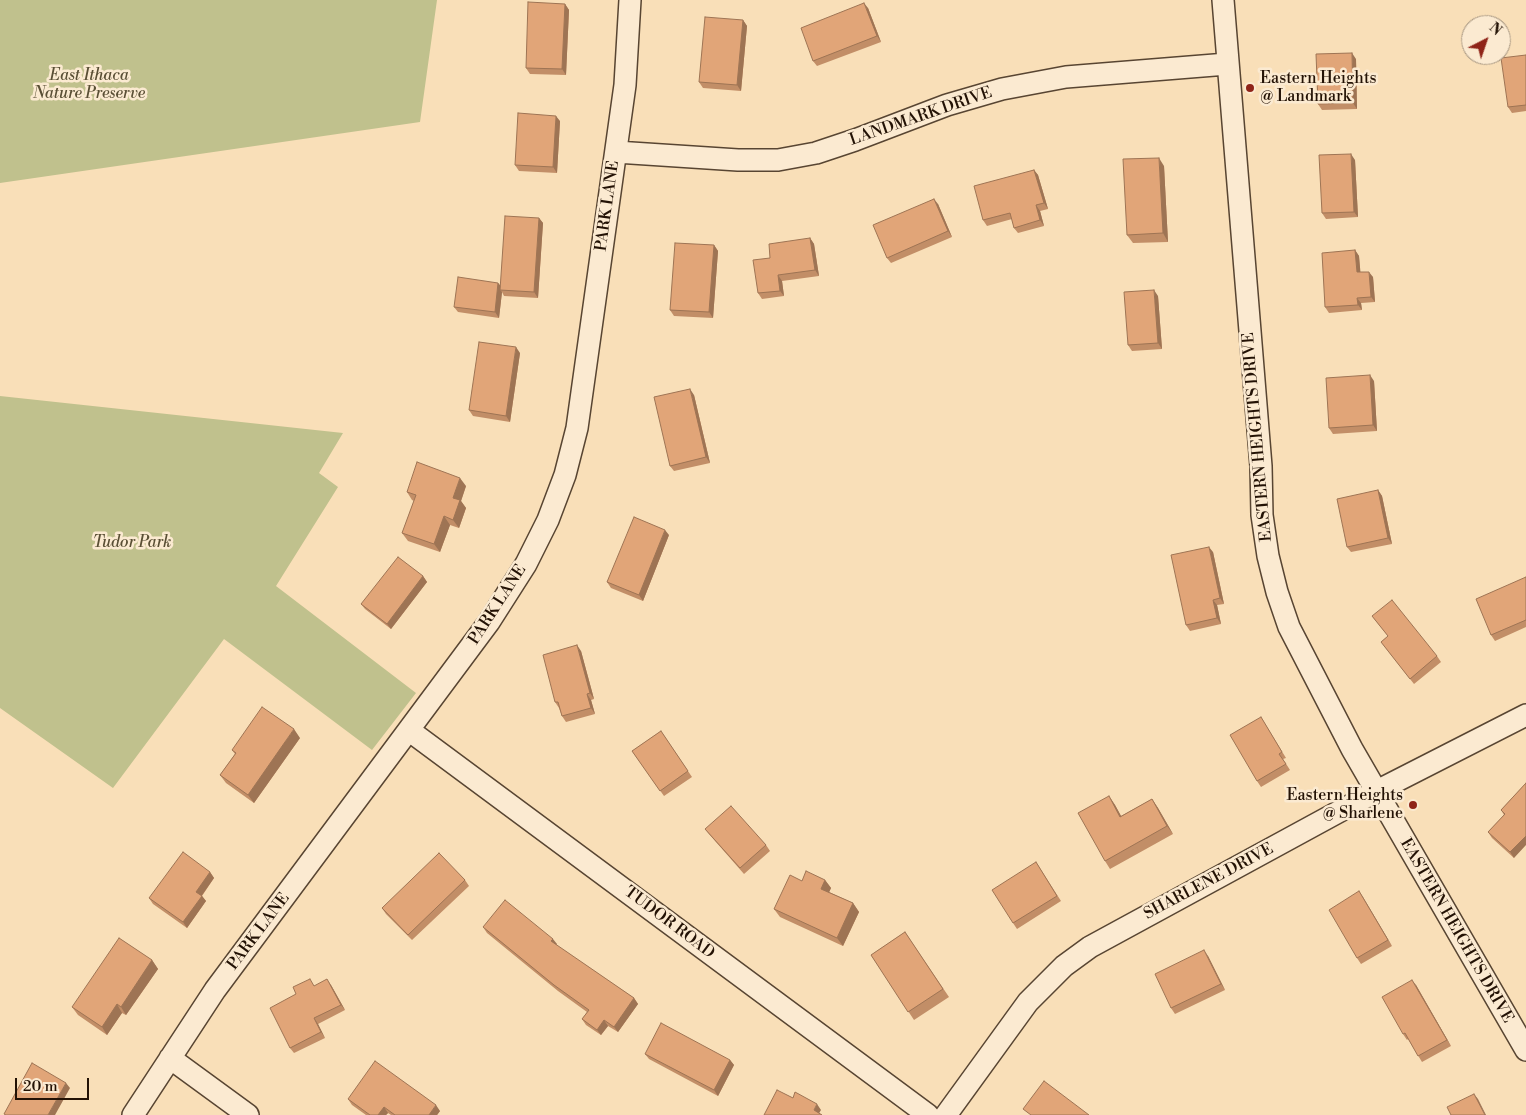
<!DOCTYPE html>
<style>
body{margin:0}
#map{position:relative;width:1526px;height:1115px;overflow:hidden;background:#f9dfb8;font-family:"Libre Bodoni",serif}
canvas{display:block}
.north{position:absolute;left:1461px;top:15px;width:50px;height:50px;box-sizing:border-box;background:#fbead1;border:1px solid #a5947f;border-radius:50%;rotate:41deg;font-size:14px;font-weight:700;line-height:20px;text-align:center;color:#231205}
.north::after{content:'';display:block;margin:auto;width:18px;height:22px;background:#8f2418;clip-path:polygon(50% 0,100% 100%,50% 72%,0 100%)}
.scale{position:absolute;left:15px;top:1078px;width:74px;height:22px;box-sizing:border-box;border:2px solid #231205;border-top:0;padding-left:6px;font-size:15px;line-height:18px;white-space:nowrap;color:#231205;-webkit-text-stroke:4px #fbead1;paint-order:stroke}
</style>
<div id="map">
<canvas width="1526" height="1115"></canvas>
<div class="north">N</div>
<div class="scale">20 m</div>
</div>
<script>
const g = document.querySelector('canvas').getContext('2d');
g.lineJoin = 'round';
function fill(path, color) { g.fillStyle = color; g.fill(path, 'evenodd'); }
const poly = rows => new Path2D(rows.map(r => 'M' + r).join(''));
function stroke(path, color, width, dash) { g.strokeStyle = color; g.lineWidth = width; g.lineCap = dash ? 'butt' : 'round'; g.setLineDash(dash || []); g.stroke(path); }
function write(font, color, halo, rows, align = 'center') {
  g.font = font + ' "Libre Bodoni",serif'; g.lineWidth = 5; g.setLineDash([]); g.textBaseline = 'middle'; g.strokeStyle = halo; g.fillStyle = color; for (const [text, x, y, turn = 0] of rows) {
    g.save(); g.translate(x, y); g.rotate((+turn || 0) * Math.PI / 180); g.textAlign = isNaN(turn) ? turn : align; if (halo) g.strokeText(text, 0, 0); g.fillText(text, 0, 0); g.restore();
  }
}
const green = poly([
 [0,0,437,0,420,122,0,183],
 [0,396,343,433,319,473,338,487,276,586,416,693,372,750,224,639,113,788,0,708]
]);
const street = poly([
 [1223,0,1261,466,1262,515,1268,556,1277,592,1289,627,1352,749,1526,1050],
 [616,152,738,160,778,160,816,153,855,140,947,105,1002,89,1066,77,1227,64],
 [410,731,928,1115],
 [170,1058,248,1115],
 [133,1115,215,990,489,622,526,564,548,520,565,475,577,428,625,85,630,0],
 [946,1115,1028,1002,1064,966,1090,947,1375,792,1526,715]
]);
const wall = poly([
 [565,4,569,10,566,75,530,74,526,68],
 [868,8,881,42,817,66,813,61],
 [743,20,747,26,741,91,703,88,699,82],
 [1526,55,1526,111,1512,113,1508,107],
 [1356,59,1357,109,1322,110,1318,104],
 [560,121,557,173,519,171,515,165],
 [1355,160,1358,217,1326,219,1322,213],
 [1164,166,1168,242,1133,243,1127,235],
 [1034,170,1038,175,1048,209,1040,211,1044,226,1018,233,1014,228,1012,219,987,226,983,220],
 [938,204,952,237,891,263,887,258],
 [539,218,543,223,538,298,504,296,502,292,499,318,458,312,454,307,498,283,501,286],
 [810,238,814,244,819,276,782,281,784,296,762,299,758,293,770,258],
 [714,245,718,251,713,318,674,316,670,310],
 [1355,250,1359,256,1360,272,1373,277,1375,302,1361,303,1362,310,1329,313,1325,307],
 [1158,296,1162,349,1132,351,1128,345],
 [520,353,510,422,473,416,469,410],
 [1374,381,1377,431,1333,434,1329,428],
 [694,395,710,463,674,471,670,466],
 [466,486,461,501,466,508,459,528,450,525,440,552,408,541,402,533,414,501,412,500,407,492],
 [1378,490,1382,496,1392,544,1351,552,1347,547],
 [669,535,643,601,611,588,607,582],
 [1213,552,1224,604,1217,605,1221,624,1190,631,1186,625],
 [423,576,427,582,391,629,365,609,361,604],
 [1526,577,1526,627,1495,641,1491,635],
 [1372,616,1437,656,1441,662,1414,684,1381,642,1388,636],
 [581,651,594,699,591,700,595,714,566,722,562,716,559,708,555,702],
 [1261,717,1286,758,1283,759,1290,770,1261,787,1257,781],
 [661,731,692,777,664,796,632,751],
 [300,738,254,803,226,783,220,775,235,754,232,750],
 [1526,783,1514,858,1492,838,1488,832,1504,815,1501,810],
 [1109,796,1115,805,1121,816,1152,799,1158,808,1173,834,1110,869,1105,861],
 [705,829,766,845,770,851,744,874,709,834],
 [1036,862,1061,901,1017,929,1013,923],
 [210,872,214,878,202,896,206,901,187,928,153,904,149,898],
 [465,880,469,886,412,940,386,914,382,908],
 [825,880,831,888,829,892,853,903,859,912,843,946,780,917,774,909,802,881],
 [1359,891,1392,946,1361,964,1357,958],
 [483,927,557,944,556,945,634,998,638,1004,618,1032,608,1026,601,1035,586,1025,582,1019,587,1012,558,991,487,933],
 [905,932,949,997,914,1020,871,955],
 [1208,956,1225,990,1175,1014,1171,1008],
 [152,960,158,969,126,1015,122,1013,107,1035,78,1015,72,1007],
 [331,985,345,1010,318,1024,325,1038,294,1053,290,1048,314,986],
 [1416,985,1451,1046,1422,1062,1408,1039,1407,1040,1403,1034],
 [645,1054,730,1060,734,1065,718,1096,649,1059],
 [348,1099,440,1111,437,1115,391,1115,388,1113,386,1115,366,1115,352,1105]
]);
const shadedWall = poly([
 [864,3,868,8,881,42,877,36],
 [565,4,569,10,566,75,562,69],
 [743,20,747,26,741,91,737,85],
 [1352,53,1356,59,1357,109,1353,103],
 [556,116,560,121,557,173,553,167],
 [1351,154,1355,160,1358,217,1354,212],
 [1159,158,1164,166,1168,242,1163,233],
 [1034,170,1038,175,1048,209,1044,203],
 [934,199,938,204,952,237,948,231],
 [1036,205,1040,211,1044,226,1040,220],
 [539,218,543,223,538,298,534,292],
 [810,238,814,244,819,276,815,270],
 [714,245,718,251,713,318,709,312],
 [1355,250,1359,256,1361,278,1357,272],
 [1369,272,1373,277,1375,302,1371,297],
 [778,275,782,281,784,296,780,291],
 [498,283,502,288,500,290,502,292,499,318,495,312],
 [1154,290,1158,296,1162,349,1158,343],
 [1357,298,1361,303,1362,310,1358,305],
 [516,347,520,353,510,422,506,416],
 [1370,375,1374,381,1377,431,1373,425],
 [690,389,694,395,710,463,706,457],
 [460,478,466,486,461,501,466,508,459,528,453,520,453,498],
 [1378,490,1382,496,1392,544,1388,538],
 [444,516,450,525,440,552,434,544],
 [665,530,669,535,643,601,639,595],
 [1209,547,1213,552,1224,604,1220,598],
 [423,576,427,582,391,629,387,624],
 [1213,600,1217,605,1221,624,1217,618],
 [577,645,581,651,594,699,590,693],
 [587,694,591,700,595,714,591,708],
 [294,729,300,738,254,803,248,795],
 [1109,796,1115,805,1126,825,1120,817],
 [1152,799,1158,808,1173,834,1167,826],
 [1526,836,1526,845,1514,858,1510,852],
 [210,872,214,878,200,898,196,892],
 [825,880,831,888,827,897,821,889],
 [1359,891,1363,897,1392,946,1388,940],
 [202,896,206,901,187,928,183,922],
 [853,903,859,912,843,946,837,938],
 [553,939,557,944,555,947,551,941],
 [1204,950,1208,956,1225,990,1221,984],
 [152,960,158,969,126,1015,121,1007],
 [327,979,331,985,345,1010,341,1005],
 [1412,980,1416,985,1451,1046,1447,1040],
 [634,998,638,1004,618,1032,614,1027],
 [117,1004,122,1013,107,1035,102,1027],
 [314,1018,318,1024,325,1038,321,1032],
 [604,1020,608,1026,601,1035,597,1030],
 [730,1060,734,1065,718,1096,714,1090],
 [66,1083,70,1088,55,1115,48,1115],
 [1474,1094,1478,1099,1486,1115,1485,1115],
 [817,1104,821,1110,818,1115,814,1110],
 [436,1105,440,1111,437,1115,429,1115],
 [384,1107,388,1113,386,1115,378,1115]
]);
const building = poly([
 [528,2,565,4,562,69,526,68,528,2],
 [864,3,877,36,813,61,801,28,864,3],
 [705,17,743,20,737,85,699,82,705,17],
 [1352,53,1353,103,1318,104,1316,54,1352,53],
 [1526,55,1526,105,1508,107,1501,58,1526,55],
 [518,113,556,116,553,167,515,165,518,113],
 [1351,154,1354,212,1322,213,1319,155,1351,154],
 [1159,158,1163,233,1127,235,1123,159,1159,158],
 [1034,170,1044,203,1036,205,1040,220,1014,228,1010,213,983,220,974,186,1034,170],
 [934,199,948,231,887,258,873,225,934,199],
 [505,216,539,218,534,292,500,290,505,216],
 [810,238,815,270,778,275,780,291,758,293,753,260,770,258,769,244,810,238],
 [675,243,714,245,709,312,670,310,675,243],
 [1355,250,1357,272,1369,272,1371,297,1357,298,1358,305,1325,307,1322,253,1355,250],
 [458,277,498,283,495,312,454,307,458,277],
 [1154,290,1158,343,1128,345,1124,292,1154,290],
 [479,342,516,347,506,416,469,410,479,342],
 [1370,375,1373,425,1329,428,1326,378,1370,375],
 [690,389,706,457,670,466,654,397,690,389],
 [417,462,460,478,453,498,460,500,453,520,444,516,434,544,402,533,416,495,407,492,417,462],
 [1378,490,1388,538,1347,547,1337,499,1378,490],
 [634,517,665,530,639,595,607,582,634,517],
 [1209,547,1220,598,1213,600,1217,618,1186,625,1171,555,1209,547],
 [398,557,423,576,387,624,361,604,398,557],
 [1526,577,1526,620,1491,635,1476,599,1526,577],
 [1392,600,1437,656,1410,679,1381,642,1388,636,1372,616,1392,600],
 [577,645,590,693,587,694,591,708,562,716,558,702,555,702,543,655,577,645],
 [262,707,294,729,248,795,220,775,236,753,232,750,262,707],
 [1261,717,1282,752,1279,754,1286,764,1257,781,1230,735,1261,717],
 [661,731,688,771,660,791,632,751,661,731],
 [1526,783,1526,836,1510,852,1488,832,1505,814,1501,810,1526,783],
 [1109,796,1120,817,1152,799,1167,826,1105,861,1078,813,1109,796],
 [731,806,766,845,740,868,705,829,731,806],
 [183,852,210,872,196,892,202,896,183,922,149,898,183,852],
 [439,853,465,880,408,935,382,908,439,853],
 [1036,862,1057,896,1013,923,992,890,1036,862],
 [806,871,825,880,821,889,853,903,837,938,774,909,790,875,802,881,806,871],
 [1359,891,1388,940,1357,958,1329,910,1359,891],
 [505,900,553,939,551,941,634,998,614,1027,604,1020,597,1030,582,1019,589,1010,554,985,483,927,505,900],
 [905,932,943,989,908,1012,871,955,905,932],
 [119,938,152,960,121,1007,117,1004,102,1027,72,1007,119,938],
 [1204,950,1221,984,1171,1008,1155,974,1204,950],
 [310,979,314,986,327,979,341,1005,314,1018,321,1032,290,1048,270,1008,296,994,293,987,310,979],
 [1412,980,1447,1040,1418,1056,1405,1033,1403,1034,1382,997,1412,980],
 [661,1023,730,1060,714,1090,645,1054,661,1023],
 [375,1061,436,1105,429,1115,395,1115,384,1107,378,1115,370,1115,348,1099,375,1061],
 [32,1063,66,1083,48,1115,6,1115,4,1114,32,1063],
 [1044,1081,1089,1115,1031,1115,1023,1109,1044,1081],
 [777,1090,793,1098,795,1092,817,1104,814,1110,822,1115,764,1115,777,1090],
 [1474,1094,1485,1115,1451,1115,1447,1107,1474,1094]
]);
const markers = [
 [1250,88,5,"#8f2418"],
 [1413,805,5,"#8f2418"]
];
const parkNames = [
 ["East Ithaca",89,76],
 ["Nature Preserve",89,94],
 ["Tudor Park",132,543]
];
const poiNames = [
 ["Eastern Heights",1260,79],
 ["@ Landmark",1260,97],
 ["Eastern Heights",1403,796,"right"],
 ["@ Sharlene",1403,814,"right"]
];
const streetNames = [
 ["LANDMARK DRIVE",921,117,-19],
 ["PARK LANE",608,206,-82],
 ["EASTERN HEIGHTS DRIVE",1258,437,-95],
 ["PARK LANE",498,605,-57],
 ["SHARLENE DRIVE",1209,882,-28],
 ["TUDOR ROAD",669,923,37],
 ["EASTERN HEIGHTS DRIVE",1456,931,60],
 ["PARK LANE",259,932,-53]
];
fill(green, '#c0c18d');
stroke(street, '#584532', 24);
stroke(street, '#fbead1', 21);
fill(wall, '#c28e67');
fill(shadedWall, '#9e7454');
fill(building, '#e1a578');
stroke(building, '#9e7454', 1);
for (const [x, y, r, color] of markers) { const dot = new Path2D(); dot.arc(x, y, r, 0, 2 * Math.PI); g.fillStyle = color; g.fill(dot); stroke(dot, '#fbead1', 2); }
write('italic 16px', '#5a4f35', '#fbead1', parkNames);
write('16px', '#231205', '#fbead1', poiNames, 'left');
write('16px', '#231205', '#fbead1', streetNames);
</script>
